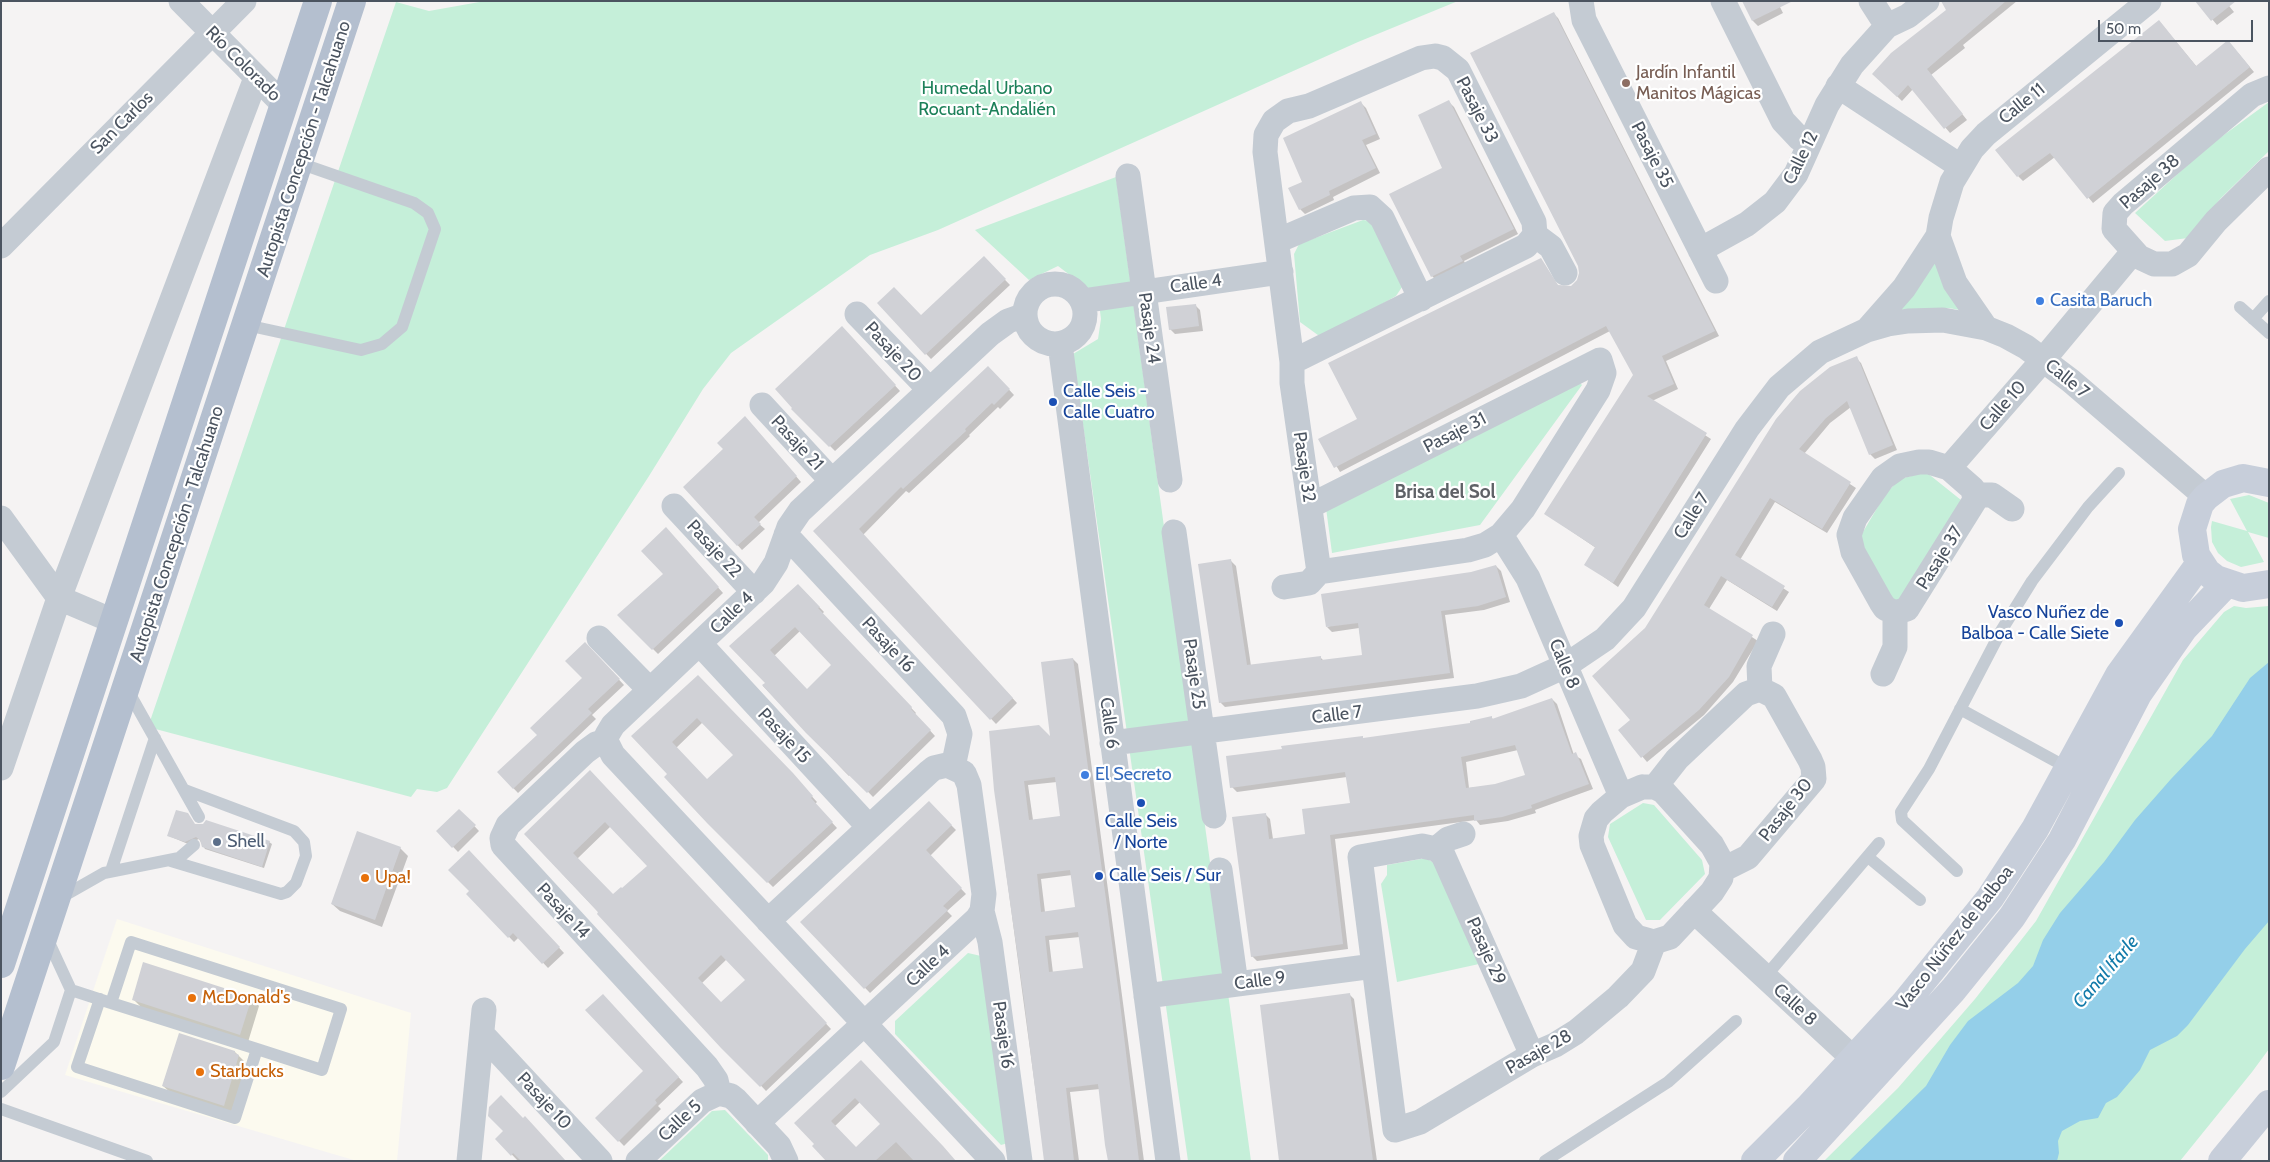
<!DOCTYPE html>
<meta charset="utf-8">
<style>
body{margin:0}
#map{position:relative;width:2270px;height:1162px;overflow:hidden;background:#f5f3f3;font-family:Cabin,sans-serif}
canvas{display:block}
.frame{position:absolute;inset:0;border:2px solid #4b5460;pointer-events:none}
.scale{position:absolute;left:2098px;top:20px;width:155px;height:22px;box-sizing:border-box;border:2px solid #4b5460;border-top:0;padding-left:6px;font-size:15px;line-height:18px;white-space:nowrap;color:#4b5460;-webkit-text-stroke:4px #fff;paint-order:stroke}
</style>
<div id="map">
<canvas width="2270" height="1162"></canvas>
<div class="frame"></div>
<div class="scale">50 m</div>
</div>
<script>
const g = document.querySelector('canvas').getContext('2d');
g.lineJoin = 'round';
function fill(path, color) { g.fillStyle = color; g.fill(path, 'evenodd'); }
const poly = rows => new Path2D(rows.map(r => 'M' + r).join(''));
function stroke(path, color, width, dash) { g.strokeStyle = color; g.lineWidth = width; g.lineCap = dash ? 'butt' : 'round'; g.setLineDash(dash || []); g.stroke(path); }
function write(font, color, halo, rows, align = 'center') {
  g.font = font + ' Cabin,sans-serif'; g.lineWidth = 4.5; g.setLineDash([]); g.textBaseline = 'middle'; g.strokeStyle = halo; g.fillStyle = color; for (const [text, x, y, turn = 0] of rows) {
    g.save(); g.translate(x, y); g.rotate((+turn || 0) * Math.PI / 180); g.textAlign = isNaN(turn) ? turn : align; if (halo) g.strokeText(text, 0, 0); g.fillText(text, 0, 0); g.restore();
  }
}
const commercial = poly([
 [117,919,411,1013,397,1161,357,1161,65,1075]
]);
const green = poly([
 [485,1,1458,1,1358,42,938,230,870,255,731,353,703,389,649,476,447,788,437,792,417,789,411,797,148,727,396,2,429,11],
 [2269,102,2269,151,2221,198,2188,238,2165,241,2135,213,2206,148],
 [1116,177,1251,1161,1188,1161,1073,354,1098,339,1101,319,1099,303,1083,285,1058,266,1029,280,975,230],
 [1363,220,1371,221,1402,287,1396,296,1322,338,1300,322,1294,254,1299,244],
 [1935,263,1965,311,1949,308,1897,310],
 [1576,379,1582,385,1480,525,1332,553,1326,508],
 [1926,472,1961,500,1902,601,1891,603,1857,542,1886,493,1900,479],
 [2249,495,2269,503,2269,538,2248,532,2264,562,2241,567,2227,561,2218,553,2212,542,2211,527,2212,521,2247,531,2230,499],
 [2234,606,2246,608,2269,606,2269,1049,2252,1072,2180,1161,1824,1161,1898,1088,1975,999,2036,921,2183,660,2224,612],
 [1643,803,1654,805,1702,860,1705,874,1660,920,1646,920,1608,837,1610,824],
 [1426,858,1440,867,1479,964,1397,982,1381,884,1387,875,1387,865],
 [968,953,981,956,1008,1143,1001,1145,895,1034,895,1021],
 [725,1110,768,1155,768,1161,659,1161,712,1111]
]);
const water = poly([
 [2269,662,2269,921,2245,949,2188,1025,2177,1036,2150,1050,2140,1070,2117,1097,2106,1103,2098,1118,2080,1121,2062,1131,2058,1141,2059,1153,2057,1161,1849,1161,1926,1086,1950,1045,1968,1021,2018,983,2033,966,2043,940,2060,913,2104,862,2135,820,2171,779,2212,736,2250,678]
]);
const shadow = poly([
 [1744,1,1777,1,1783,13,1758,26,1753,21],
 [1954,1,2017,1,1963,45,1965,48,1931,75,1967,120,1950,133,1913,89,1902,101,1874,74,1948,10],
 [2197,1,2225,1,2234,12,2217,25],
 [1553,13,1558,18,1719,336,1666,361,1678,389,1652,401,1711,439,1618,587,1586,564,1596,548,1546,514,1635,375,1610,331,1340,472,1320,439,1358,420,1540,260,1559,287,1572,287,1579,281,1581,273],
 [2159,21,2197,67,2233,47,2254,72,2093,203,2055,157,2023,181,2018,176],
 [1449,102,1454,107,1518,234,1464,261,1467,267,1437,281,1432,276],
 [1361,103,1366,108,1380,139,1366,145,1380,173,1333,197,1334,200,1305,214,1300,209],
 [984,258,1010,285,931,359,879,304,921,317],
 [1195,305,1200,310,1203,331,1175,334,1170,329],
 [842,328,900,391,835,451,793,409],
 [1856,358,1861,363,1897,450,1875,459,1870,454,1851,407,1830,423,1804,454,1856,488,1827,533,1775,502,1740,560,1789,592,1777,611,1727,580,1709,609,1758,641,1733,682,1704,715,1647,762,1620,730,1632,720,1646,629],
 [988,367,1014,395,1000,409,998,407,969,435,970,436,909,493,906,491,863,535,1017,703,996,724,815,531],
 [750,423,801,482,758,523,765,529,742,550,685,487],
 [666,529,723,593,658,654,619,615,665,574],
 [1231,561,1236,566,1251,666,1320,657,1324,661,1363,656,1359,628,1332,632,1327,627,1496,566,1501,571,1510,602,1484,610,1445,615,1454,678,1225,707,1220,702],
 [798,585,824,612,822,614,916,713,915,714,935,736,873,797,851,774,849,776,844,771,763,686,766,683,731,646],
 [800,631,833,666,807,690,774,656],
 [590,649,624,685,592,715,596,719,518,793,498,772,538,735,583,679],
 [1073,659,1078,664,1144,1161,1109,1161,1100,1089,1070,1092,1079,1161,1045,1161,995,790,1051,739],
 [1057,782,1062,817,1033,820,1028,785],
 [1072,875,1076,908,1045,912,1041,879],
 [1080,937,1084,969,1053,973,1049,940],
 [698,677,797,780,817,802,815,804,837,828,773,887,707,822,669,774,633,736],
 [703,722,734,755,707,781,676,748],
 [1552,699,1557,704,1574,755,1581,759,1593,789,1535,810,1536,813,1508,821,1480,825,1476,820,1335,839,1348,949,1257,961,1252,956,1265,814,1270,819,1273,839,1306,835,1351,804,1347,777,1237,792,1232,787,1364,739,1472,724,1491,717,1494,720],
 [1518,750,1527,776,1496,785,1469,788,1466,762],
 [590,772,831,1029,766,1091,525,834],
 [611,826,648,866,622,890,613,896,577,859],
 [727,959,746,980,721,1004,702,983],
 [929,803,956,830,930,856,966,894,947,911,952,916,870,993,802,922],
 [459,810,479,831,458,852,438,831],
 [196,825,269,842,272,844,264,868,205,849,199,839,188,844,169,836],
 [400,848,408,856,382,927,340,911,332,904],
 [469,851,564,953,548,968,519,937,514,942,468,894,471,891],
 [1349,994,1354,999,1377,1161,1279,1161],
 [603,996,683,1082,658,1106,661,1109,624,1146,597,1118,644,1071],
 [252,998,259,1006,248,1042,141,1007,133,999],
 [235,1052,247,1064,231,1113,171,1093,163,1086],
 [861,1062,954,1161,828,1161,816,1145],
 [860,1102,882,1124,856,1149,835,1126],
 [497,1139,565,1161,518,1161]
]);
const building = poly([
 [1742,1,1793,1,1752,21],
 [1941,1,2006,1,1927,69,1963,114,1944,129,1908,85,1897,97,1872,74,1891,53,1946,10],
 [2195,1,2236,1,2211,21],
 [1554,12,1715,331,1662,356,1674,384,1647,396,1707,433,1613,583,1584,565,1595,547,1544,514,1633,375,1606,326,1334,468,1318,439,1357,419,1328,363,1541,258,1558,285,1571,286,1577,280,1579,273,1578,266,1470,53],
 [2159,20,2196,66,2228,40,2250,67,2087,199,2050,153,2017,177,1995,150],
 [1449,100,1514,229,1460,256,1463,261,1431,277,1389,194,1442,168,1418,115],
 [1361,101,1376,134,1362,140,1376,168,1329,191,1330,195,1299,210,1288,188,1302,182,1283,138],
 [984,256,1006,279,925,355,877,303,894,287,921,315],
 [1196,304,1199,326,1169,330,1166,307],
 [842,326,896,385,829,447,791,409,792,408,775,389],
 [1857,356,1893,445,1869,455,1847,401,1826,418,1799,449,1851,482,1822,529,1770,498,1735,555,1785,586,1772,607,1721,576,1704,605,1753,635,1729,677,1699,710,1641,758,1618,730,1630,720,1592,676,1645,628,1776,419,1800,391,1830,367],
 [988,366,1010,389,994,405,992,403,965,429,966,431,903,489,901,487,859,529,1013,698,990,720,813,531],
 [745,416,797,476,754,517,761,524,737,546,683,487,723,449,717,443],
 [666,527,719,587,652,650,617,615,663,574,641,551],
 [1231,559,1247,665,1321,656,1321,660,1362,655,1358,623,1326,627,1321,594,1471,572,1496,565,1506,597,1478,606,1441,611,1450,673,1219,703,1198,564],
 [798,584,820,607,818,608,912,707,911,709,931,730,867,793,806,733,762,685,765,683,729,646],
 [795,627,831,665,807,689,770,650],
 [585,642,620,679,588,709,592,713,513,789,497,772,537,735,530,728,582,678,565,661],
 [1073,658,1119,995,1139,1161,1108,1161,1105,1145,1098,1084,1066,1088,1074,1161,1044,1161,1024,1000,994,790,989,731,1039,725,1050,736,1041,662],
 [1055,777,1060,816,1029,820,1024,781],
 [1070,870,1075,907,1041,912,1037,874],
 [1078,932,1083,968,1049,972,1045,936],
 [698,675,793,773,813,796,811,798,833,822,767,883,707,823,664,777,667,774,631,736],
 [697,718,733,755,707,779,672,742],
 [1552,698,1572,754,1576,752,1589,784,1531,805,1532,808,1502,817,1474,821,1474,815,1330,835,1343,944,1251,957,1232,817,1266,813,1269,839,1305,834,1302,809,1350,803,1345,772,1230,788,1226,756,1282,749,1281,746,1363,736,1363,738,1470,723,1470,721,1492,716,1492,719],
 [1515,745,1525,775,1495,784,1466,788,1461,757],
 [590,770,827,1023,760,1087,721,1048,597,914,598,912,524,834],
 [605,822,647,866,622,888,621,887,613,894,573,853],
 [721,955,745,980,721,1002,698,978],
 [929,801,952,825,926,850,962,888,943,906,948,910,864,989,800,922],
 [459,809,476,825,452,848,436,831],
 [176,810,188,813,195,824,203,824,206,820,270,841,262,867,202,847,200,840,196,837,185,842,167,836],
 [357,831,401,847,375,920,331,904],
 [469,850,560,947,542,964,513,933,508,938,466,894,469,891,448,870],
 [143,962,252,997,240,1035,132,1000],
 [1350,993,1373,1161,1279,1161,1260,1005],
 [603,994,679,1077,655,1100,657,1103,618,1142,595,1118,643,1071,585,1010],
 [179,1033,235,1051,235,1053,239,1055,224,1106,162,1086],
 [861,1060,943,1146,956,1161,914,1161,896,1142,875,1161,826,1161,812,1146,814,1144,794,1123],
 [855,1098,880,1124,856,1147,831,1121],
 [501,1095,523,1118,525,1116,566,1161,521,1161,513,1153,511,1156,495,1139,503,1131,488,1116,489,1107]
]);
const lane = poly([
 [2240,307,2269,333],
 [2253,319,2269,301],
 [246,325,361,350,382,344,402,327,435,229,428,213,414,203,299,163],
 [127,689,199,817],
 [1960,709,2068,768],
 [1868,857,1920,900],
 [171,861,281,894,287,892,296,883,306,856,304,842,294,831,185,790],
 [111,871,155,738],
 [1957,871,1902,820,1901,812,1929,769,2001,631,2032,581,2088,507,2119,473],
 [60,898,104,873,179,858,194,845],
 [1765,977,1879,843],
 [71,990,111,1003,257,1049,322,1070,341,1009,131,942,111,1003],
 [100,999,77,1067,235,1118,257,1049],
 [1,1092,54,1042,71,990,46,936],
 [1,1109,147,1161],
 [1545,1161,1668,1082,1736,1021]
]);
const street = poly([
 [181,1,284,105],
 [1581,1,1584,20,1716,281],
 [1723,1,1783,121,1799,138,1809,144],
 [1871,1,1887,26],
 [1838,86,1960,166],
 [2269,88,2252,95,2123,204,2115,213,2114,229,2139,257,2154,264,2172,264,2188,255,2216,221,2269,169],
 [1128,176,1170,480],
 [1535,235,1551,247,1565,273],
 [1938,236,1955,283,1986,328],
 [1277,241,1354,208,1370,207,1382,218,1421,299],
 [1,246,244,1],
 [1700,250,1747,224,1775,202,1796,174,1827,105,1852,65,1887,26,1908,16,1927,1],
 '1025 314a30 30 0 1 1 60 0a30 30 0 1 1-60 0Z',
 [1082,301,1281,272],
 [857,314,930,390],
 [1867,330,1904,288,1938,236,1941,218,1952,182,1972,149,1986,134,2149,1],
 [1060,344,1168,1161],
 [1292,362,1526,246,1535,235,1534,222,1458,70,1443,58,1435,56,1421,58,1309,106,1288,111,1274,121,1266,135,1265,152,1292,362,1292,383,1319,572],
 [762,405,832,481],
 [1919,462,1929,462,1949,468,1973,489,1975,500,1910,604,1907,609,1895,613,1885,608,1881,602,1853,552,1849,535,1855,518,1883,478,1900,466,1919,462],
 [1949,468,2043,360,2133,252],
 [1975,495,1992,495,2012,509],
 [674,506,754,592],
 [1,518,59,598,113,621],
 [1174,532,1214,816],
 [786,535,954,716,960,734,953,767],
 [1501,535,1528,578,1621,796],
 [1284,587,1309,583,1319,572,1468,550,1485,545,1501,535,1523,509,1598,390,1604,373,1600,360,1310,506],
 [599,638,650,690],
 [700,644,869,827],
 [1883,674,1895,647,1895,613],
 [1760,689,1759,666,1773,634],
 [606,741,596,744,585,752,508,825,502,838,503,845,707,1067,716,1080,719,1093],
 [1112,743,1477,696,1521,686,1565,666,1605,639,1634,608,1747,429,1779,387,1820,352,1867,330,1888,324,1908,321,1943,320,1986,328,2006,336,2026,347,2071,381,2206,497],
 [1,768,59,598,256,78],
 [1642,787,1655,787,1663,791,1712,845,1722,863,1721,878,1712,892,1670,937,1654,942,1636,937,1625,925,1592,845,1591,836,1596,819,1602,812,1621,796,1642,787],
 [1655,787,1677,759,1746,694,1760,689,1774,696,1810,760,1813,767,1814,779,1748,857,1722,870],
 [1436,849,1448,839,1463,834],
 [1220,870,1236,984],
 [982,911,990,942,1020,1161],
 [1694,911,1869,1073],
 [1146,996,1374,966],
 [482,1034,600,1161],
 [1532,1055,1443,855,1436,849,1422,846,1360,857,1395,1130,1420,1122,1532,1055,1555,1045,1576,1032,1618,997,1643,971,1654,942],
 [757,1123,977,919,982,911,984,894,969,785,964,773,947,765,934,768,929,772,768,921],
 [469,1161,484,1010],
 [638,1161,702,1101,719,1093,731,1096,736,1100,779,1146,786,1161],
 [993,1161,613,755,606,741,607,735,613,725,763,583,776,563,789,527,800,511,990,334,1008,321,1025,315]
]);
const secondary = poly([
 [2269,483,2243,478,2223,484,2206,497,2200,504,2192,529,2196,555,2207,572,2216,579,2243,588,2269,584],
 [1755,1161,1808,1108,1904,1004,1990,898,2035,829,2119,675,2200,563],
 [1797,1161,1953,990,2012,917,2062,840,2138,694,2184,628,2226,584],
 [2222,1161,2269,1104]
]);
const primary = poly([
 [1,964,318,1],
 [1,1066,352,1]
]);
const markers = [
 [1626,83,5,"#8d6e63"],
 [2040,301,5,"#3f7fe0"],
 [1053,402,5,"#1a4fb4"],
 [2119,623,5,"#1a4fb4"],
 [1085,775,5,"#3f7fe0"],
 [1141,803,5,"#1a4fb4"],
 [217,842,5,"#5c6f8a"],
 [1099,876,5,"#1a4fb4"],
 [365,878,5,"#e8710a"],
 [192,998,5,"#e8710a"],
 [200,1072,5,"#e8710a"]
];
const streetNames = [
 ["Río Colorado",243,64,45],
 ["Calle 11",2022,104,-39],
 ["Pasaje 33",1477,110,63],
 ["San Carlos",122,123,-45],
 ["Autopista Concepción - Talcahuano",304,149,-72],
 ["Pasaje 35",1652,155,63],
 ["Calle 12",1801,158,-64],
 ["Pasaje 38",2150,182,-41],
 ["Calle 4",1196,284,-8],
 ["Pasaje 24",1149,328,82],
 ["Pasaje 20",893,352,47],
 ["Calle 7",2067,379,39],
 ["Calle 10",2003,406,-49],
 ["Pasaje 31",1455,433,-27],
 ["Pasaje 21",797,443,47],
 ["Pasaje 32",1304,467,82],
 ["Calle 7",1692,516,-58],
 ["Autopista Concepción - Talcahuano",177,534,-72],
 ["Pasaje 22",714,549,47],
 ["Pasaje 37",1940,558,-58],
 ["Calle 4",732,613,-44],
 ["Pasaje 16",888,645,47],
 ["Calle 8",1564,664,67],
 ["Pasaje 25",1194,674,82],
 ["Calle 7",1337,715,-7],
 ["Calle 6",1109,723,82],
 ["Pasaje 15",784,736,47],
 ["Pasaje 30",1786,810,-52],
 ["Pasaje 14",563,911,47],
 ["Vasco Núñez de Balboa",1955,938,-52],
 ["Pasaje 29",1486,951,66],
 ["Calle 4",928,966,-43],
 ["Calle 9",1260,981,-7],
 ["Calle 8",1795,1005,43],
 ["Pasaje 16",1003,1035,82],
 ["Pasaje 28",1539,1052,-29],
 ["Pasaje 10",544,1101,47],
 ["Calle 5",680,1121,-43]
];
const educationNames = [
 ["Jardín Infantil",1636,73],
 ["Manitos Mágicas",1636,94]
];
const parkNames = [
 ["Humedal Urbano",987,89],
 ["Rocuant-Andalién",987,110]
];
const shopNames = [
 ["Casita Baruch",2050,301],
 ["El Secreto",1095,775]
];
const transitNames = [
 ["Calle Seis -",1063,392],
 ["Calle Cuatro",1063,413],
 ["Vasco Nuñez de",2109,613,"right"],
 ["Balboa - Calle Siete",2109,634,"right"],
 ["Calle Seis",1141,822,"center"],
 ["/ Norte",1141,843,"center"],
 ["Calle Seis / Sur",1109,876]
];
const serviceNames = [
 ["Shell",227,842]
];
const foodNames = [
 ["Upa!",375,878],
 ["McDonald's",202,998],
 ["Starbucks",210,1072]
];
const neighbourhoodNames = [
 ["Brisa del Sol",1445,492]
];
const waterNames = [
 ["Canal Ifarle",2106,972,-49]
];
fill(commercial, '#fcfaef');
fill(green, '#c5efd9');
fill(water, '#94cfe9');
fill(shadow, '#0003');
fill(building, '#d0d1d6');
stroke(lane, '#c4cbd3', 12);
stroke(street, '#c4cbd3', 25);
stroke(secondary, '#c7ceda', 28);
stroke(primary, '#b4bfcf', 28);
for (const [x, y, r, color] of markers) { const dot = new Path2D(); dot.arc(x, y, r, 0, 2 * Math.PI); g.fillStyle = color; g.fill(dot); stroke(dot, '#fff', 2); }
write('18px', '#4b5460', '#fff', streetNames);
write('18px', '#785e54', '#fff', educationNames, 'left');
write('18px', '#1c8059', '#fff', parkNames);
write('18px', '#366cbe', '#fff', shopNames, 'left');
write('18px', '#164399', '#fff', transitNames, 'left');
write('18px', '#4e5e75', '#fff', serviceNames, 'left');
write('18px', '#c56008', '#fff', foodNames, 'left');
write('bold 19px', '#5f6267', '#fff', neighbourhoodNames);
write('italic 19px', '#137baa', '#fff', waterNames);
</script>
